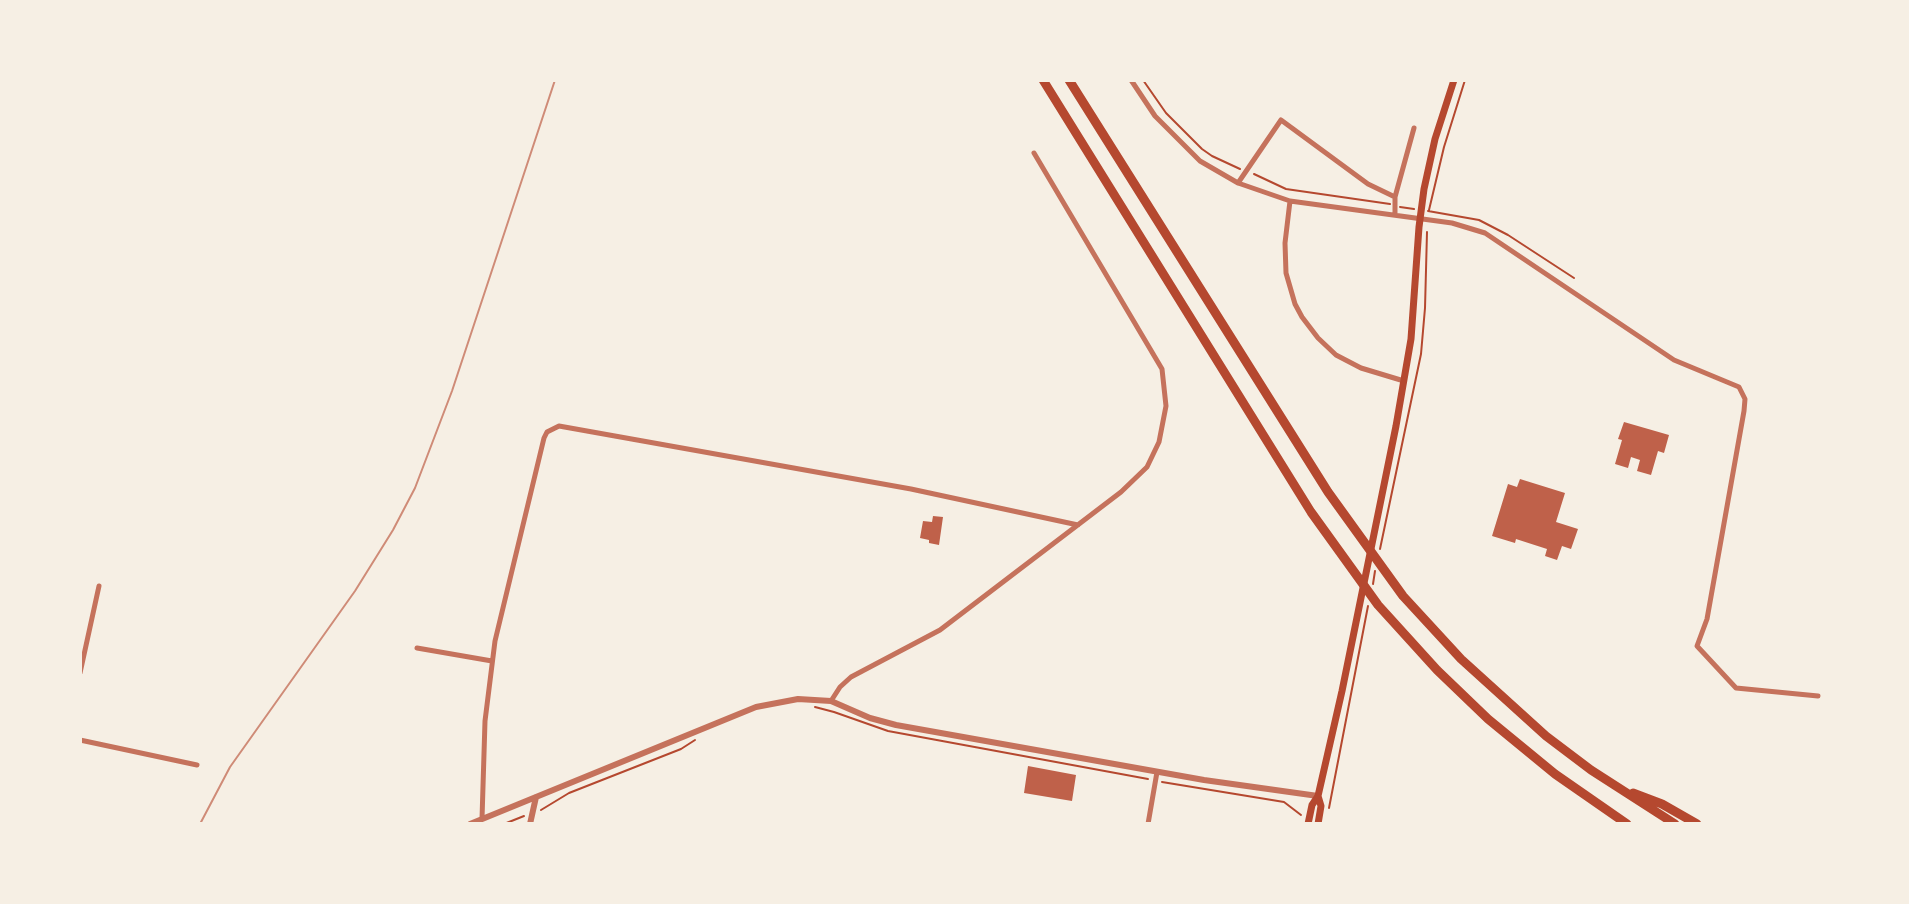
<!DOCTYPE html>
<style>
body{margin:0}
#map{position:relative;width:1909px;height:904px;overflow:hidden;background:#f6efe4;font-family:"Sofia Sans Condensed",sans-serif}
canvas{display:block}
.frame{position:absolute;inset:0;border:82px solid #f6efe4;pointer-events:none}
</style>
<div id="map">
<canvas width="1909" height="904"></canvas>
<div class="frame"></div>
</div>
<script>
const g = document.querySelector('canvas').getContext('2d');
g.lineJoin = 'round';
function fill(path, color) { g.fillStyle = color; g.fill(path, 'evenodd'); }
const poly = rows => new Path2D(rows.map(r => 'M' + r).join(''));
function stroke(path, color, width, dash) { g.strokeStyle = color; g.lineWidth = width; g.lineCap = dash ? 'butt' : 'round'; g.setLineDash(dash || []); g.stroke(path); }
const building = poly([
 [1624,422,1669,435,1664,453,1658,451,1651,475,1637,471,1640,460,1631,457,1628,468,1615,464,1622,440,1618,439],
 [1520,479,1565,493,1556,522,1578,529,1571,549,1562,546,1557,560,1545,556,1547,549,1516,539,1515,543,1492,536,1508,484,1517,487],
 [933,516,943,517,939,545,929,543,929,540,920,538,923,521,932,522],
 [1028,766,1076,775,1072,801,1024,793]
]);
const path = poly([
 [1143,80,1166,113,1202,149,1212,156,1240,169],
 [1254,174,1286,189,1390,204],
 [1400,207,1414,209],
 [1429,210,1444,147,1465,80],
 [1428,211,1479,220,1508,235,1574,278],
 [1380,549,1421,354,1425,308,1427,232],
 [1373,584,1375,571],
 [815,707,834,712,888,731,1148,779],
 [1162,782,1284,802,1301,815],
 [1329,808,1368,606],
 [541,810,569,793,681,749,695,740],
 [504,824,524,816]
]);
const minor = poly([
 [1131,80,1155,116,1200,161,1238,183,1290,201,1285,243,1286,273,1295,304,1302,317,1318,338,1336,355,1361,368,1404,381],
 [1238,183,1281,120,1368,184,1395,197,1395,214],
 [1395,197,1414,128],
 [1290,201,1452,223,1485,233,1674,360,1739,387,1745,399,1744,411,1707,619,1697,646,1736,688,1818,696],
 [417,648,492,661],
 [80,673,99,586],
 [831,701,840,687,851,677,940,630,1121,492,1147,467,1159,442,1166,406,1162,369,1034,153],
 [80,740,197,765],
 [482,819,485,721,495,641,544,438,547,432,559,426,911,489,1078,525],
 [1148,824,1157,772]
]);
const tertiary = poly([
 [470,824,756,707,798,699,831,701,870,718,896,725,1204,780,1318,796],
 [530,824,536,797]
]);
const secondary = poly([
 [1318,796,1321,806,1318,824],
 [1308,824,1312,805,1318,796,1342,691,1396,426,1411,339,1419,227,1424,189,1435,139,1454,80]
]);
const motorway = poly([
 [1043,80,1311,512,1378,605,1437,670,1488,719,1555,774,1627,824],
 [1069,80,1328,492,1403,596,1461,659,1546,736,1591,770,1675,824],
 [1633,793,1662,804,1697,824]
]);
const rail = poly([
 [200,824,230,767,355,591,393,530,415,488,452,391,555,80]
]);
fill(building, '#bf614a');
stroke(path, '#b5482f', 2);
stroke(minor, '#c5725c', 5);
stroke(tertiary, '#c5725c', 6);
stroke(secondary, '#b5482f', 7);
stroke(motorway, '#b5482f', 9);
stroke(rail, '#cf8b77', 2);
</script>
